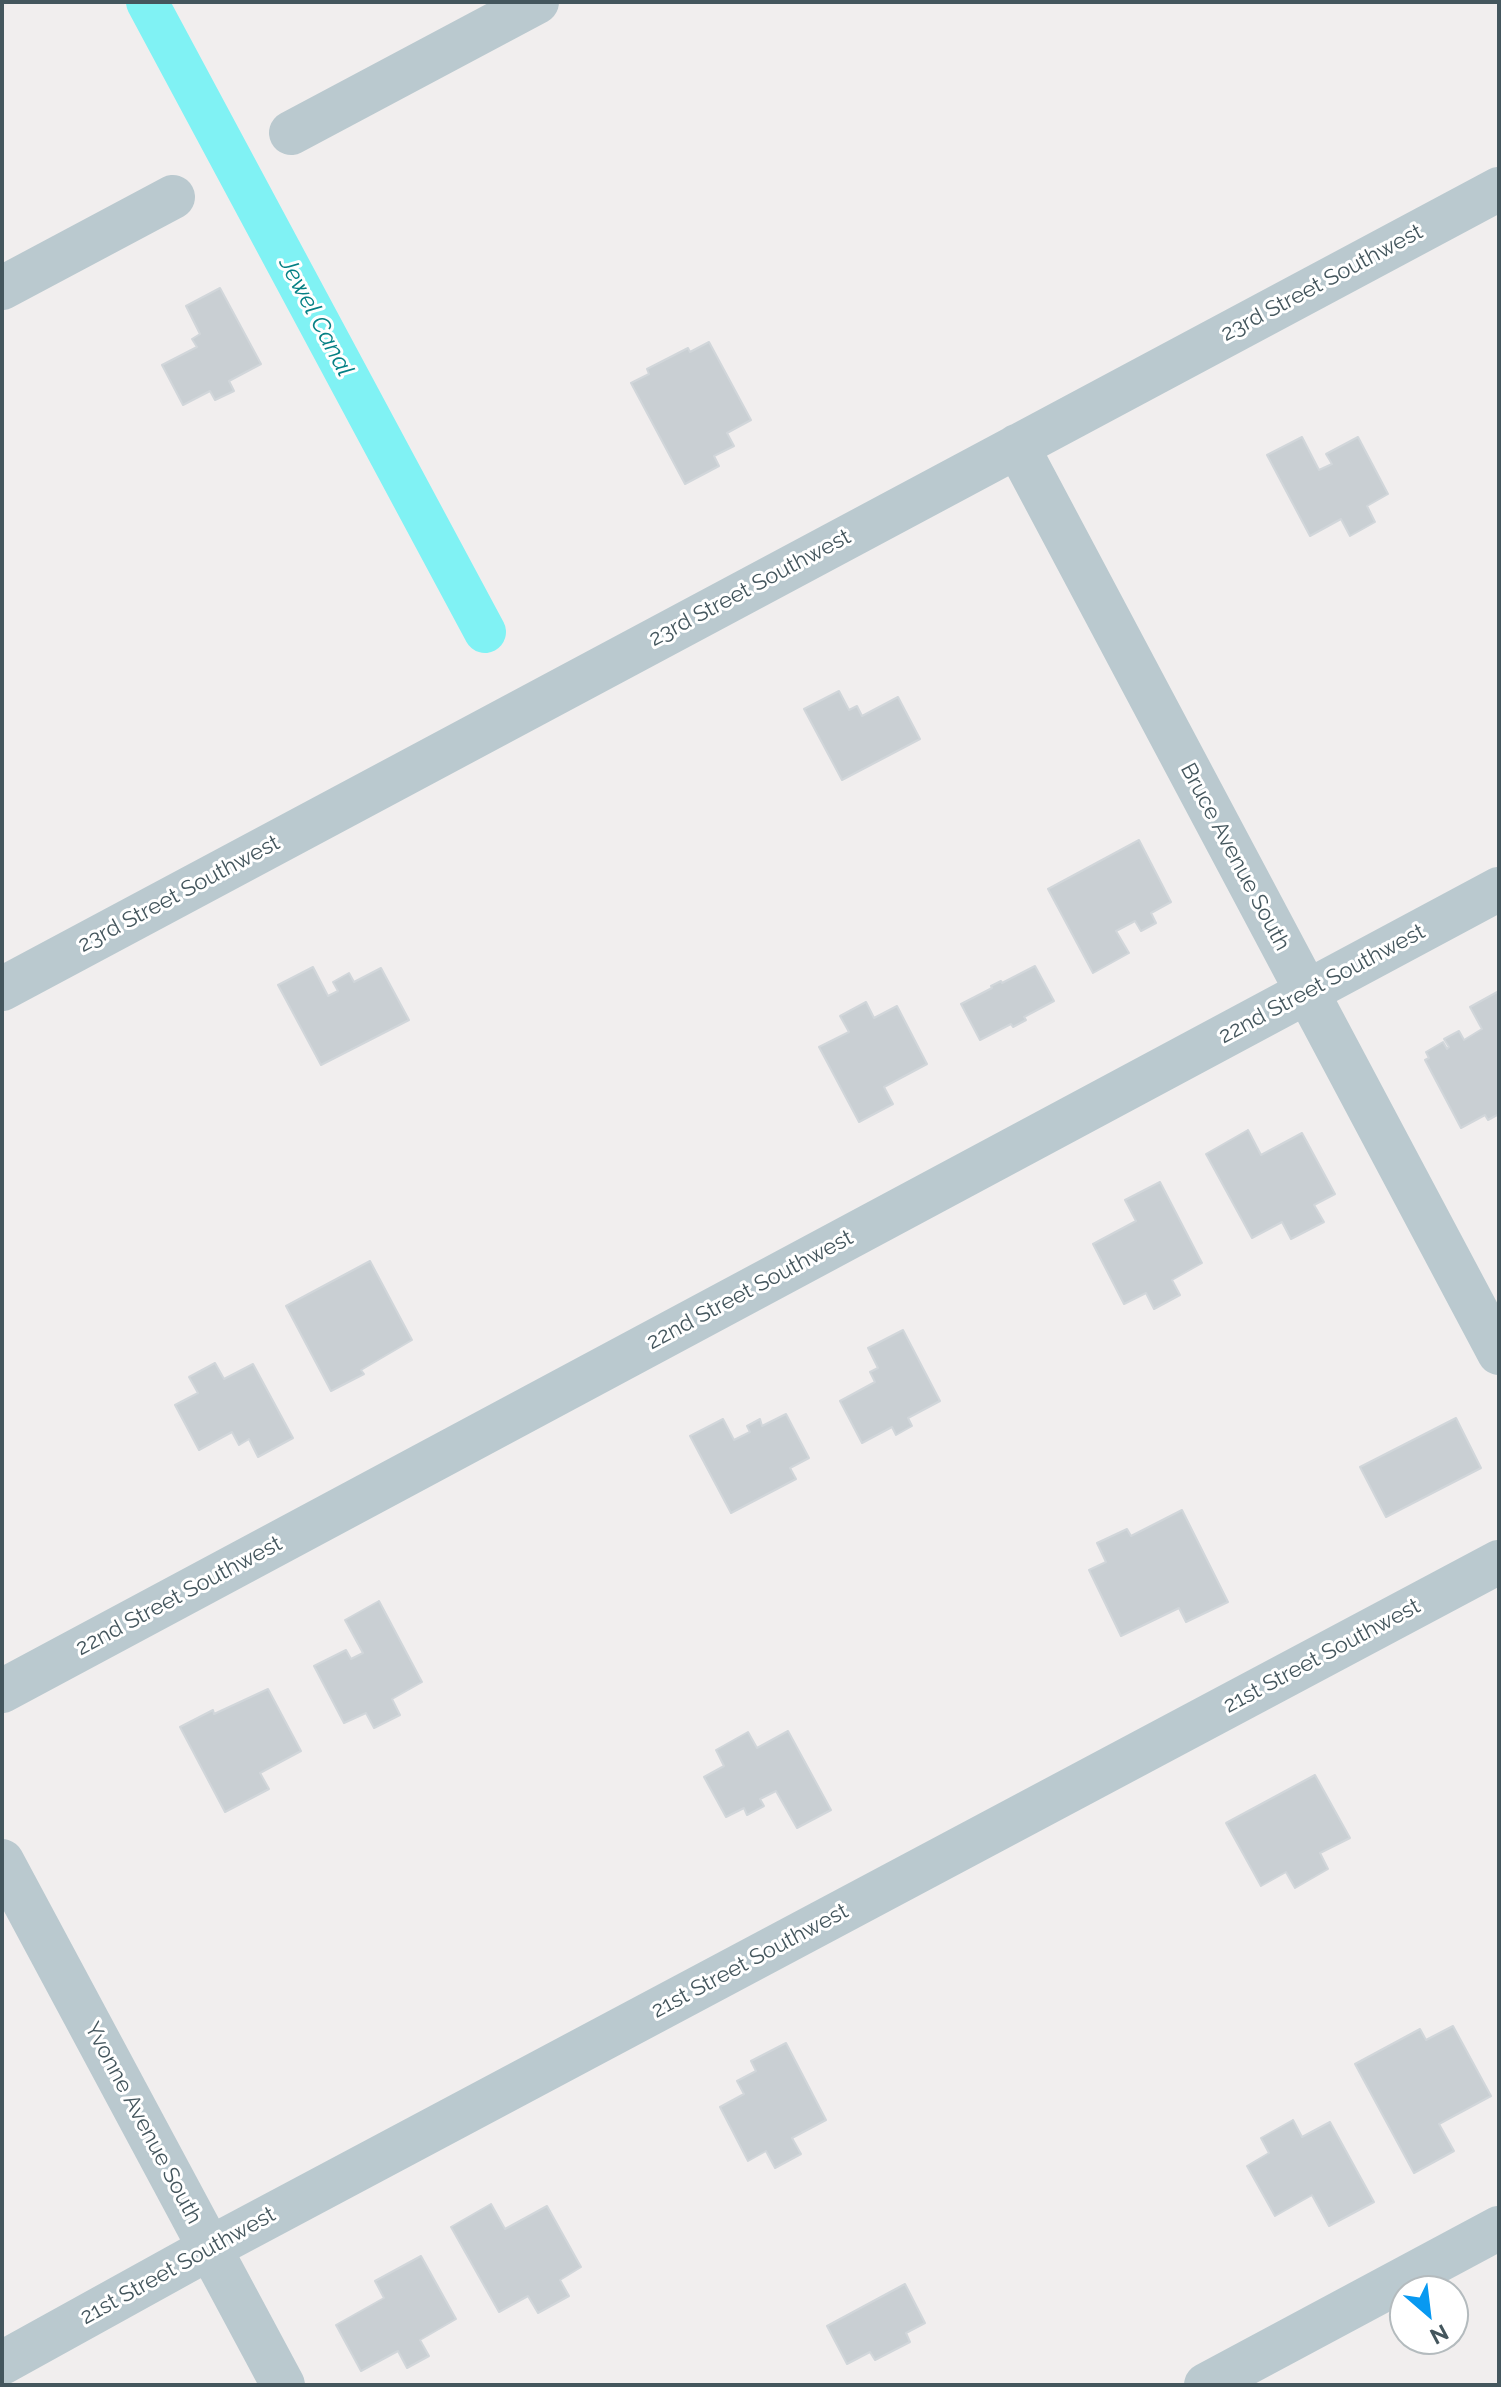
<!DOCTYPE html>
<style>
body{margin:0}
#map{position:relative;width:1501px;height:2387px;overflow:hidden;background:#f1eeee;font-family:Raleway,sans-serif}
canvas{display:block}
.frame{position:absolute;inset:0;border:4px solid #44565d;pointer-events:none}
.north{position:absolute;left:1389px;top:2275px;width:80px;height:80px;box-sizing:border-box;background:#fff;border:2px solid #b4bbbe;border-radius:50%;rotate:152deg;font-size:22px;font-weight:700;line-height:32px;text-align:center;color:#44565d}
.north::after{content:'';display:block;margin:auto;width:28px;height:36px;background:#0899f1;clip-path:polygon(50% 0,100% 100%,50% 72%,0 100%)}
</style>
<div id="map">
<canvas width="1501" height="2387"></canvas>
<div class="frame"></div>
<div class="north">N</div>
</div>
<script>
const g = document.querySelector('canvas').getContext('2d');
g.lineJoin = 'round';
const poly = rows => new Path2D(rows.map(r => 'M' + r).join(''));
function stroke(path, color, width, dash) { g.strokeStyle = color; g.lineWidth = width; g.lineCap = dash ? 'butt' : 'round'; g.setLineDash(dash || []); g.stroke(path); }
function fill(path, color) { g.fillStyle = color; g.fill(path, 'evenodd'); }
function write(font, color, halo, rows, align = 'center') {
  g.font = font + ' Raleway,sans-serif'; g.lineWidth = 6; g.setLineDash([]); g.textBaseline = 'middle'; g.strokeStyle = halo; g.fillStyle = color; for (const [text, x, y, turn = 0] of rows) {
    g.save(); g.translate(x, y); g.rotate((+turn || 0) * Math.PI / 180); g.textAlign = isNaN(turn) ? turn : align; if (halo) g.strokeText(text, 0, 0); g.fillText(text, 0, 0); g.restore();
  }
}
const canal = poly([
 [147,2,485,632]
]);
const building = poly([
 [220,288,261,364,229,381,234,391,215,400,210,391,183,405,162,365,197,347,192,339,200,334,186,306,220,288],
 [709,342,751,420,727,433,734,446,714,456,719,466,685,484,631,383,649,374,647,369,688,348,690,352,709,342],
 [1302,437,1319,470,1332,464,1326,454,1358,437,1388,494,1367,506,1375,522,1350,536,1341,519,1310,536,1267,455,1302,437],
 [839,691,849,710,857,706,862,716,898,697,920,739,842,780,804,709,839,691],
 [1139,840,1171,902,1151,913,1156,923,1141,931,1135,921,1116,931,1129,953,1093,973,1048,889,1139,840],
 [1035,966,1054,1001,1024,1017,1026,1020,1013,1027,1011,1024,980,1040,961,1004,992,988,991,986,1001,981,1002,983,1035,966],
 [313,967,328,996,338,991,333,982,349,973,354,982,381,968,409,1020,321,1065,278,985,313,967],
 [1499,991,1499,1114,1488,1120,1485,1115,1461,1128,1425,1060,1429,1058,1426,1052,1443,1042,1447,1049,1449,1047,1444,1039,1459,1031,1464,1040,1482,1029,1470,1007,1499,991],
 [866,1002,874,1018,897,1006,927,1064,884,1087,893,1104,859,1122,819,1047,849,1032,840,1016,866,1002],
 [1248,1130,1261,1155,1302,1133,1335,1194,1314,1205,1324,1222,1291,1239,1282,1222,1252,1238,1206,1154,1248,1130],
 [1160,1182,1202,1263,1172,1280,1180,1295,1154,1309,1146,1293,1124,1304,1093,1244,1136,1221,1125,1200,1160,1182],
 [370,1261,412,1340,361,1370,364,1374,331,1391,286,1306,370,1261],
 [903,1330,940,1401,908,1418,912,1426,896,1435,892,1427,862,1443,840,1401,875,1382,870,1372,878,1368,868,1348,903,1330],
 [215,1363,224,1379,253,1364,293,1438,258,1457,249,1439,239,1445,232,1432,199,1450,175,1405,198,1393,189,1377,215,1363],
 [786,1414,809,1458,790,1468,796,1479,731,1513,690,1436,723,1419,734,1440,750,1432,747,1426,760,1419,762,1426,786,1414],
 [1456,1418,1481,1468,1386,1517,1360,1467,1456,1418],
 [1182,1510,1228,1602,1186,1622,1179,1608,1121,1636,1089,1570,1106,1562,1097,1543,1127,1529,1131,1536,1182,1510],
 [379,1601,422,1682,392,1699,400,1715,374,1728,366,1713,344,1723,314,1666,346,1650,351,1659,363,1653,345,1620,379,1601],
 [268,1689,301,1751,260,1773,269,1789,225,1812,180,1727,213,1710,214,1714,268,1689],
 [788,1731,831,1810,797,1828,776,1791,760,1799,764,1806,747,1815,744,1808,726,1817,704,1777,724,1766,716,1750,748,1732,757,1748,788,1731],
 [1315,1775,1350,1838,1320,1853,1328,1869,1295,1888,1286,1872,1261,1886,1226,1823,1315,1775],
 [1453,2026,1491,2096,1439,2124,1454,2151,1414,2173,1355,2064,1420,2029,1426,2040,1453,2026],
 [786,2043,826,2120,792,2138,801,2154,775,2168,766,2151,748,2161,720,2107,744,2094,737,2081,756,2071,751,2061,786,2043],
 [1293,2120,1302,2137,1330,2122,1374,2202,1329,2226,1312,2195,1275,2216,1247,2166,1269,2153,1261,2138,1293,2120],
 [491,2204,505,2229,547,2206,581,2267,560,2280,569,2296,538,2313,528,2296,499,2312,451,2227,491,2204],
 [421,2256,456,2319,420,2340,429,2356,407,2368,398,2351,361,2371,336,2325,384,2298,375,2281,421,2256],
 [905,2284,925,2323,906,2333,910,2342,875,2360,870,2352,847,2364,827,2326,905,2284]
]);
const minor = poly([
 [291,133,537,2],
 [2,288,173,197],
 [1017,446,1499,1353],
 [2,989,1499,189],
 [2,1691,1499,889],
 [2,1861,283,2385],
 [2,2363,210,2248,1499,1562],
 [1206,2385,1499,2228]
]);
const streetNames = [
 ["23rd Street Southwest",1322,283,-28],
 ["23rd Street Southwest",750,588,-28],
 ["Bruce Avenue South",1235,857,62],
 ["23rd Street Southwest",179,894,-28],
 ["22nd Street Southwest",1322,984,-28],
 ["22nd Street Southwest",750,1290,-28],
 ["22nd Street Southwest",179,1596,-28],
 ["21st Street Southwest",1322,1656,-28],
 ["21st Street Southwest",750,1961,-28],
 ["Yvonne Avenue South",143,2123,62],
 ["21st Street Southwest",178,2266,-29]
];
const waterNames = [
 ["Jewel Canal",316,317,62]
];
stroke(canal, '#80f2f4', 42);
fill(building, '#c9cfd3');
stroke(building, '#d1d6da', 2);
stroke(minor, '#bac9cf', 44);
write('22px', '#44565d', '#fff', streetNames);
write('italic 24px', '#058084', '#fff', waterNames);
</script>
